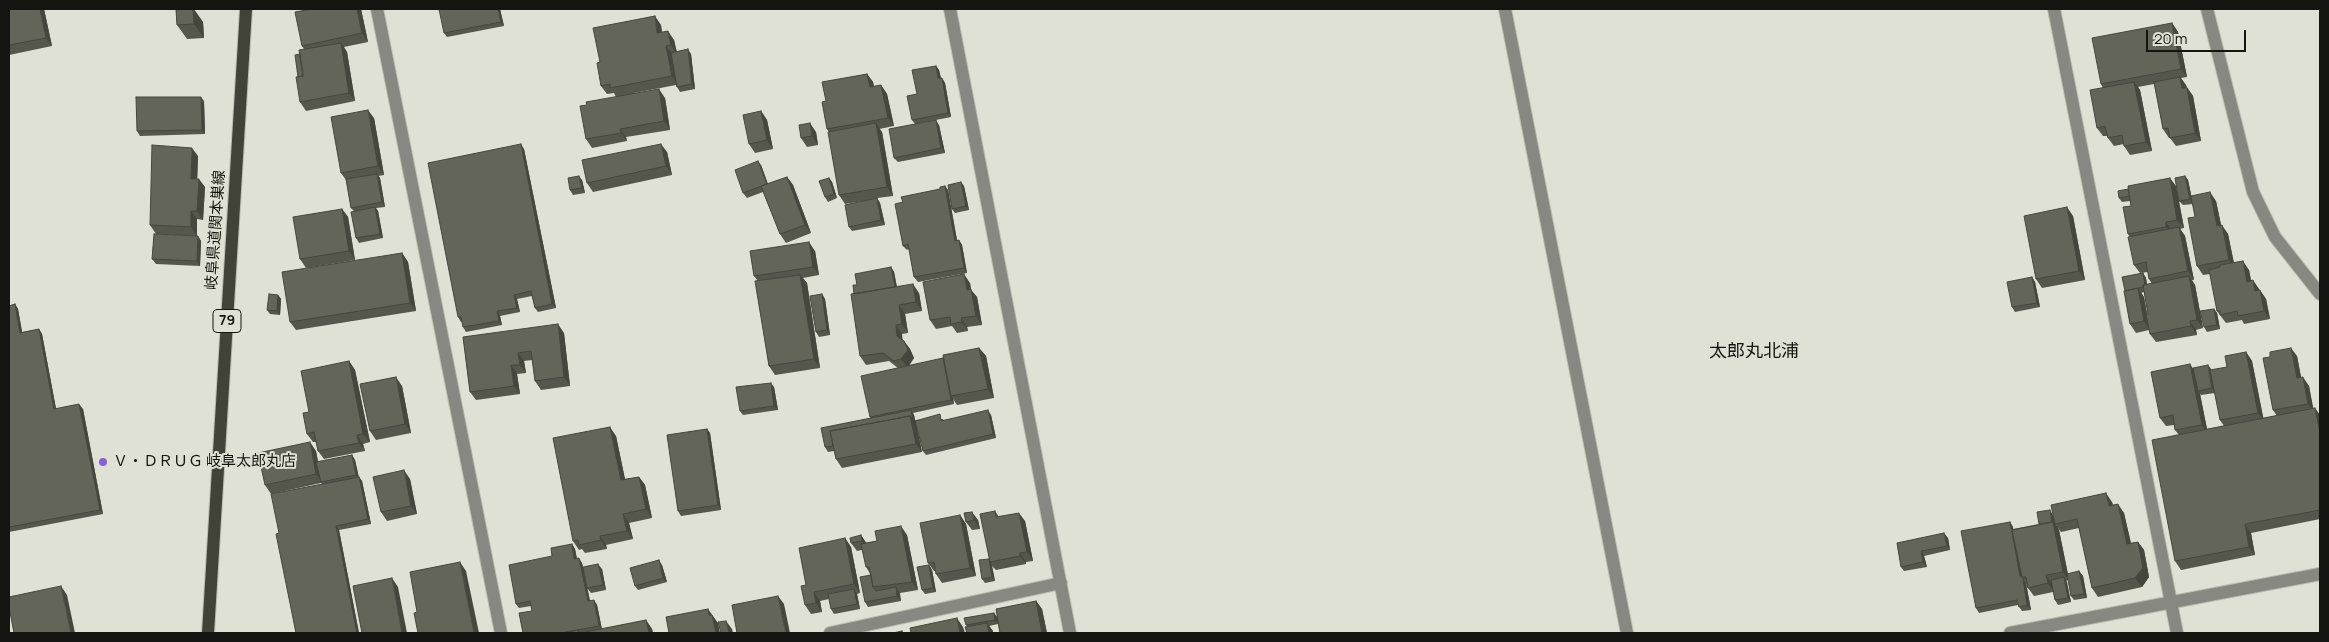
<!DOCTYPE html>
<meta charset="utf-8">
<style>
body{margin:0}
#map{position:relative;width:2329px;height:642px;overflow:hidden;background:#dee1d3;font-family:Manrope,sans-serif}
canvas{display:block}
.frame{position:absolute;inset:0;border:10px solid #141510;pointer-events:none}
.scale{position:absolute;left:2146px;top:30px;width:100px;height:22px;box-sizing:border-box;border:2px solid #141510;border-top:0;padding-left:6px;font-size:15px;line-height:18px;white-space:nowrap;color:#141510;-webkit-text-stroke:4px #dee1d3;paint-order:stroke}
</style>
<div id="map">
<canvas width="2329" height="642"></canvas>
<div class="frame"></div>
<div class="scale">20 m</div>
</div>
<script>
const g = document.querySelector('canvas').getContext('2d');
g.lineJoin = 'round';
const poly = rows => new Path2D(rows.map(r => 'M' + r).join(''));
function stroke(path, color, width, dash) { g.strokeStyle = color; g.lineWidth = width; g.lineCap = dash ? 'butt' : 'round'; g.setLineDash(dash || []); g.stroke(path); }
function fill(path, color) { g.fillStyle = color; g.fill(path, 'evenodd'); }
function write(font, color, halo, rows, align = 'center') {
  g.font = font + ' Manrope,"Noto Sans JP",sans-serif'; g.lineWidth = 4; g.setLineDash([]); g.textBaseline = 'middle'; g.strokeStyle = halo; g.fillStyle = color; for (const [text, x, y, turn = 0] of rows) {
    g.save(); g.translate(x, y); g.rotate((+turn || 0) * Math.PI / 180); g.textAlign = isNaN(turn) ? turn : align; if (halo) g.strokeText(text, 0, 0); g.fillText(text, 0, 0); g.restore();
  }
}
const minor = poly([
 [377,9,501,633],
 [950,9,1070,633],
 [1505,9,1627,633],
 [2054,9,2177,633],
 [2207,9,2253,192,2275,237,2320,294],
 [830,633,1061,583],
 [2010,633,2320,574]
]);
const primary = poly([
 [208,633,246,9]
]);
const wall = poly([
 [9,9,44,9,52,46,9,55],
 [176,9,194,9,203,22,204,38,187,39,177,25],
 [361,9,368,42,344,47,347,52,355,101,306,111,300,102,298,77,300,54,304,49,302,46],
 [500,9,504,26,447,37,444,33],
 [2172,23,2178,32,2187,77,2181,78,2193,96,2201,141,2176,146,2170,138,2169,138,2163,129,2154,84,2138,87,2140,90,2152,151,2130,155,2124,146,2124,144,2114,146,2108,138,2107,136,2103,136,2097,128,2103,88,2101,84],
 [661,25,662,32,674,40,677,52,691,54,695,89,680,92,676,85,634,93,665,98,670,130,626,137,627,141,592,148,586,139,616,97,614,93,607,94,601,86,600,62],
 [936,66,939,70,941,78,942,78,945,83,951,117,915,124,912,120,917,94],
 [867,74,873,82,874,87,881,85,887,94,894,126,879,129,882,132,893,196,877,198,880,203,885,225,852,231,849,227,869,200,845,204,839,195,829,132,827,129,826,101],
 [204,101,205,134,140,136,137,131],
 [761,111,767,120,773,149,755,153,749,144],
 [374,118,384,175,378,176,380,178,385,207,376,208,378,211,383,238,359,243,356,238,354,211,351,208,346,180,341,173],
 [939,125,945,153,898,162,894,158],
 [816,132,818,145,807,147,801,138],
 [524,149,556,308,538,312,535,308,532,296,517,299,520,312,500,316,502,325,466,332,463,327,462,322,461,322,458,317],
 [667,152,672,175,593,192,587,183],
 [198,156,197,179,205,187,203,220,197,219,197,236,156,234,150,225],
 [761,165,768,184,787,177,793,185,811,233,786,243,780,234,763,192,747,198,743,193],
 [2185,176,2188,180,2193,204,2183,205,2179,201],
 [829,178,832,182,837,198,828,202,825,197],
 [582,180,585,193,573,195,570,190],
 [945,186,948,190,957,240,959,240,962,245,967,273,918,282,914,277,909,249,907,250,903,246,903,202,940,189],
 [964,186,969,210,955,213,952,209],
 [2176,186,2184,228,2180,229,2185,236,2194,280,2192,280,2195,285,2203,328,2196,330,2197,335,2156,342,2150,334,2149,330,2136,333,2130,324,2124,291,2143,273,2146,278,2147,285,2152,284,2149,279,2148,272,2140,273,2134,265,2130,237,2128,234,2131,206,2130,201,2122,202,2119,198],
 [2144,292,2148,314,2147,314,2144,297,2141,293],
 [2216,201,2221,225,2228,234,2234,263,2249,270,2251,281,2259,289,2266,299,2270,319,2244,324,2242,320,2226,323,2217,311,2210,274,2203,275,2197,266,2195,217],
 [342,209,348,217,355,260,306,268,300,259],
 [2073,216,2085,280,2042,288,2036,279],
 [198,236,201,241,200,266,156,264,152,259],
 [815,251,819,275,803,278,807,283,820,368,775,375,769,366,758,281,754,276],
 [402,253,408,262,416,311,296,330,290,322],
 [891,267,894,272,897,287,919,293,922,311,905,314,908,333,902,334,902,339,910,349,914,358,909,366,943,358,979,348,986,356,994,398,957,405,953,399,954,404,913,413,914,415,915,420,943,419,944,421,991,415,996,438,926,455,923,451,916,422,922,452,842,468,836,459,834,451,828,452,825,447,871,418,870,417,898,368,889,361,866,365,860,356,854,294,857,285],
 [2032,277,2035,282,2040,307,2015,312,2012,307],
 [970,283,971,290,977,297,982,325,967,327,968,331,957,333,952,326,936,329,930,320],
 [822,294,825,299,830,335,819,337,816,332],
 [278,295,281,299,280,315,270,314,267,310],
 [15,304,18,309,22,332,39,329,42,334,56,409,83,409,103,514,9,532,9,306],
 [2214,309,2217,313,2220,329,2207,332,2204,327],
 [564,333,570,386,541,390,535,381,532,360,524,361,526,373,517,374,520,394,476,400,470,392,463,337],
 [2246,352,2252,361,2263,418,2277,416,2273,410,2297,356,2301,378,2309,386,2313,409,2320,415,2320,519,2251,533,2255,555,2181,570,2175,561,2179,435,2175,430,2174,425,2166,426,2160,418,2193,368,2211,370,2227,367],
 [2215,393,2220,420,2224,426,2207,429,2200,394,2201,395],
 [349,361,355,370,370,442,363,444,365,451,324,459,318,451,316,442,313,442,307,434,309,412],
 [402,386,411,433,376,440,370,431],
 [774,387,778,410,743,415,740,411],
 [707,429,710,433,721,510,681,516,678,511],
 [616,436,625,479,639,477,645,485,652,518,629,523,633,539,606,545,607,549,585,553,582,549,579,550,573,541],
 [316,451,318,462,352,455,355,460,359,477,362,481,371,524,339,530,359,633,296,633,279,533,322,484,321,483,271,494,265,485],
 [410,479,417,514,387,521,381,512],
 [2112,502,2113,505,2124,513,2131,543,2138,542,2144,550,2149,577,2142,587,2098,597,2092,588,2079,528,2061,532,2055,524],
 [995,511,999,517,1025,521,1033,561,1026,562,1026,564,996,570,992,566,995,581,985,583,982,579,989,559],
 [964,513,978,520,980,529,972,530,966,522],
 [960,515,966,524,976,576,942,583,936,574,936,571,934,571,928,563],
 [2053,515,2055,523,2059,530,2068,574,2079,571,2083,576,2087,598,2074,600,2071,596,2068,580,2066,581,2071,602,2058,605,2055,600,2053,592,2034,596,2028,588,2026,583,2031,610,2022,611,2018,605,1979,613,1976,608,2010,522,2013,527,2013,529,2039,524],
 [861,535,866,543,907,535,918,590,900,593,901,601,868,607,865,602,871,575,866,567,862,550,857,551,851,543],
 [845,538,851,547,860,593,857,594,860,609,834,614,831,609,829,599,820,601,822,612,811,614,805,605,806,585],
 [1948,538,1950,550,1924,556,1927,567,1904,571,1901,567,1897,543],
 [572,544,575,549,577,559,582,563,590,601,594,600,597,605,602,629,646,620,652,629,653,633,523,633,532,611,531,606,519,608,516,604,552,556],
 [662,565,667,582,638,590,635,586],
 [929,565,932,570,936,592,925,594,922,590],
 [602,569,606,590,591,593,587,588],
 [1036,601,1042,609,1047,633,1000,633,998,624,989,626,993,631,993,633,967,633,967,626,966,625,994,613,997,617]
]);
const shadedWall = poly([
 [40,9,44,9,52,46,46,38],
 [193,9,203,22,204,38,194,24],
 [357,9,361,9,368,42,362,33],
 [498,9,500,9,504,26,501,22],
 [655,16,661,25,663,42,657,33],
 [2172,23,2178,32,2187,77,2181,69],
 [668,31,674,40,677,54,671,45],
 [341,43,347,52,355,101,349,93],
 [666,46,673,55,678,85,672,76],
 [688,49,691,54,695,89,692,84],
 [936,66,939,70,942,83,938,78],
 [867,74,873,82,876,96,870,87],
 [2180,77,2186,85,2188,97,2182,88],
 [942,78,945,83,951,117,948,113],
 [2134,82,2140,90,2152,151,2146,142],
 [881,85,887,94,894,126,888,118],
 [2187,88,2193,96,2201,141,2195,133],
 [659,89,665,98,670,130,664,121],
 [201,97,204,101,205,134,202,130],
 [368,110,374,118,384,175,378,166],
 [761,111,767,120,773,149,767,140],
 [936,120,939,125,945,153,941,148],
 [810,123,816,132,818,145,812,136],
 [876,123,882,132,893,196,887,187],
 [620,129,626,137,627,141,621,133],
 [521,144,524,149,556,308,552,304],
 [661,144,667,152,672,175,666,166],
 [192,148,198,156,197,187,191,179],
 [758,161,761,165,770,190,767,185],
 [377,174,380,178,385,207,382,202],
 [579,176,582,180,585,193,582,188],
 [2185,176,2188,180,2193,204,2190,199],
 [787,177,793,185,811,233,805,225],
 [829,178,832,182,837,198,834,194],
 [2170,178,2176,186,2184,228,2177,220],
 [199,179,205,187,203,220,197,211],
 [961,182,964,186,969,210,966,206],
 [945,186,948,190,958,246,955,241],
 [2210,192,2216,201,2223,234,2217,226],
 [877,198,880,203,885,225,881,220],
 [375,207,378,211,383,238,380,234],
 [2067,207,2073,216,2085,280,2079,271],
 [342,209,348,217,355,260,349,251],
 [191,211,197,219,197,236,191,227],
 [2166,222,2172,231,2172,235,2166,227],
 [2222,225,2228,234,2235,269,2229,260],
 [2179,227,2185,236,2194,280,2188,271],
 [198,236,201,241,200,266,197,261],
 [959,240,962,245,967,273,964,268],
 [809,242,815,251,819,275,813,267],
 [402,253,408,262,416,311,410,303],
 [2243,261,2249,270,2253,290,2247,282],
 [891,267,894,272,898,293,895,288],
 [2143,273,2146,278,2148,291,2145,287],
 [964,274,970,283,971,290,977,297,982,325,976,316,967,290],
 [800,275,807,283,820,368,814,359],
 [2189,276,2195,285,2203,328,2197,320],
 [2032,277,2035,282,2040,307,2037,303],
 [2253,280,2259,289,2261,299,2255,291],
 [913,284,919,293,922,311,916,302],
 [2138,288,2144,297,2150,330,2144,321],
 [2260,290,2266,299,2270,319,2264,311],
 [822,294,825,299,830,335,827,330],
 [278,295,281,299,280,315,277,311],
 [514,295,517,299,520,312,517,308],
 [15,304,18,309,23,337,20,333],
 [899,305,905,314,908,333,902,324],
 [2214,309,2217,313,2220,329,2217,325],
 [497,311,500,316,502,325,499,321],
 [961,318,967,327,968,331,962,322],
 [2190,321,2196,330,2197,335,2191,326],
 [558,324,564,333,570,386,564,377],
 [896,325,902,334,903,344,897,336],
 [39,329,42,334,57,414,54,409],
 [904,341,910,349,914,358,907,367,901,359],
 [979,348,986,356,994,398,988,389],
 [2291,348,2297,356,2303,387,2297,378],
 [2246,352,2252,361,2264,421,2258,413],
 [518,353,524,361,526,373,520,365],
 [943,358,951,396,953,399,954,404,951,400],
 [349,361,355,370,370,442,363,434],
 [2190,364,2196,373,2198,391,2200,394,2208,434,2202,425],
 [511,365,517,374,520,394,514,386],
 [2208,365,2211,369,2216,393,2212,388],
 [396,377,402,386,411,433,405,424],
 [2303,377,2309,386,2314,412,2308,404],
 [771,383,774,387,778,410,774,406],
 [79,404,83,409,103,514,100,510],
 [2315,408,2320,415,2320,433],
 [911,410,914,415,922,452,916,444,910,416],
 [988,410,991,415,996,438,993,434],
 [610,427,616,436,627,489,621,480],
 [707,429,710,433,721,510,718,505],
 [357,435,363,444,365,451,359,443],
 [310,442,316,451,322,482,316,474],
 [352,455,355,460,359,480,356,475],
 [404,470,410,479,417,514,411,506],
 [359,477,362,481,371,524,368,519],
 [639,477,645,485,652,518,646,509],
 [2106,493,2112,502,2115,515,2109,506],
 [2118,504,2124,513,2133,553,2127,544],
 [2050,510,2053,515,2055,523,2059,530,2069,580,2063,572],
 [972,512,978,520,980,529,974,520],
 [1019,513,1025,521,1033,561,1027,552],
 [623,514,629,523,633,539,627,531],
 [960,515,966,524,976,576,970,568],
 [2010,522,2013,527,2022,576,2022,577,2026,583,2031,610,2027,605,2020,576],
 [2245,524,2251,533,2255,555,2249,547],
 [336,526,339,530,359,633,357,633],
 [901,526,907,535,918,590,912,582],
 [1944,533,1948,538,1950,550,1947,546],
 [861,535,867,544,868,549,862,541],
 [600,536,606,545,607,549,601,540],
 [845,538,851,547,860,593,854,584],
 [2138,542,2144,550,2149,577,2142,587,2135,578],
 [572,544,575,549,578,564,574,559],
 [1921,551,1924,556,1927,567,1923,562],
 [1020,553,1026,562,1026,564,1020,556],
 [579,558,582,563,591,606,588,601],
 [989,559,992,566,995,581,992,577],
 [659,560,662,565,667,582,663,578],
 [460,562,466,571,479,633,474,633],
 [598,564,602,569,606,590,603,585],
 [929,565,932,570,936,592,933,588],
 [2079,571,2083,576,2087,598,2084,594],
 [2046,575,2052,584,2054,592,2048,583],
 [2064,577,2067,582,2071,602,2068,598],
 [392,578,398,587,407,633,402,633],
 [61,586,67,595,75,633,71,633],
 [896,587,899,592,901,601,897,596],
 [854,589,857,594,860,609,857,604],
 [814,592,820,601,822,612,816,603],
 [778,596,784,604,790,633,786,633],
 [594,600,597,605,602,630,599,626],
 [1036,601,1042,609,1047,633,1042,633],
 [708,609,718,623,720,633,716,633,709,615],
 [994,613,997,617,999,624,995,620],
 [957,618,963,627,965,633,960,633],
 [646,620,652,629,653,633,649,633],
 [726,621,732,629,733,633,729,633],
 [987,623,993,631,993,633,989,633]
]);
const building = poly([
 [9,9,40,9,46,38,9,45,9,9],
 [176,9,193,9,194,24,177,25,176,9],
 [312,9,357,9,362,33,302,46,295,12,312,9],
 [439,9,498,9,501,22,444,33,439,9],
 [655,16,657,33,668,31,671,45,666,46,672,76,610,88,610,84,601,86,597,63,600,62,593,28,655,16],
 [2172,23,2181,69,2101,84,2092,38,2172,23],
 [341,43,349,93,300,102,296,77,303,76,299,50,341,43],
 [688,49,692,84,677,87,671,53,688,49],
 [300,54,303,76,298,77,295,55,300,54],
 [936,66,938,78,942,78,948,113,912,120,907,96,917,94,912,70,936,66],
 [867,74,870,87,881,85,888,118,827,129,822,102,826,101,822,82,867,74],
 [2180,77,2182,88,2187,88,2195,133,2170,138,2168,128,2163,129,2154,82,2180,77],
 [2134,82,2146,142,2124,146,2122,135,2108,138,2105,126,2097,128,2090,90,2134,82],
 [659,89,664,121,620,129,621,133,586,139,580,106,587,105,586,102,659,89],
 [136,97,201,97,202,130,137,131,136,97],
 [368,110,378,166,341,173,331,117,368,110],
 [761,111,767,140,749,144,743,115,761,111],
 [936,120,941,148,894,158,889,129,936,120],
 [810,123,812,136,801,138,799,125,810,123],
 [876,123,887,187,839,195,828,132,876,123],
 [521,144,552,304,535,308,531,291,514,295,517,308,497,311,499,321,463,327,461,317,458,317,428,163,521,144],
 [661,144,666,166,587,183,582,160,661,144],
 [152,145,192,148,191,179,199,179,197,211,191,211,191,227,150,225,152,145],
 [758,161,767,184,743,193,735,170,758,161],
 [377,174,382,202,351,208,346,179,377,174],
 [579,176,582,188,570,190,568,178,579,176],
 [2185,176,2190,199,2179,201,2175,178,2185,176],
 [787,177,805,225,780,234,761,186,787,177],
 [829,178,834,194,825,197,819,181,829,178],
 [2170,178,2177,220,2166,222,2166,227,2128,234,2123,207,2131,206,2128,186,2170,178],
 [961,182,966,206,952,209,948,185,961,182],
 [945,186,955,241,959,240,964,268,914,277,908,244,903,246,895,204,903,202,901,197,940,189,940,187,945,186],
 [2128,189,2129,196,2119,198,2118,191,2128,189],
 [2210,192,2217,226,2222,225,2229,260,2197,266,2188,218,2195,217,2191,196,2210,192],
 [877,198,881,220,849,227,845,205,877,198],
 [375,207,380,234,356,238,351,212,375,207],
 [2067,207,2079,271,2036,279,2024,216,2067,207],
 [342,209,349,251,300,259,293,217,342,209],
 [2179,227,2188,271,2149,279,2146,262,2134,265,2128,237,2179,227],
 [154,234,198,236,197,261,152,259,154,234],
 [809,242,813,267,754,276,750,251,809,242],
 [402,253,410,303,290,322,282,272,402,253],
 [2243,261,2247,282,2253,280,2255,291,2260,290,2264,311,2238,316,2237,311,2220,315,2220,311,2217,311,2209,270,2220,267,2220,265,2243,261],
 [891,267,895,287,854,294,853,285,857,285,855,274,891,267],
 [2143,273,2145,285,2143,285,2143,287,2125,291,2122,277,2143,273],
 [964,274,967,290,971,289,976,316,961,318,962,322,951,324,950,317,930,320,923,282,964,274],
 [800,275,814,359,769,366,755,281,800,275],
 [2189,276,2197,320,2190,321,2191,326,2150,334,2146,314,2148,314,2143,285,2189,276],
 [2032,277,2037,303,2012,307,2007,282,2032,277],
 [913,284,916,302,899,305,902,324,896,325,897,336,904,341,908,350,901,359,894,361,883,353,860,356,851,294,913,284],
 [2138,288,2144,321,2130,324,2124,291,2138,288],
 [269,294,278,295,277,311,267,310,269,294],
 [822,294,827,330,816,332,810,296,822,294],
 [15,304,20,333,39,329,54,409,79,404,100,510,9,527,9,306,15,304],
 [2214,309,2217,325,2204,327,2200,311,2214,309],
 [558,324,564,377,535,381,531,351,518,353,520,365,511,365,514,386,470,392,463,337,558,324],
 [979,348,988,389,951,396,943,355,979,348],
 [2291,348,2297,378,2303,377,2308,404,2273,410,2263,358,2270,357,2270,352,2291,348],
 [2246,352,2258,413,2220,420,2210,370,2227,367,2225,356,2246,352],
 [943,358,951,400,870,417,861,376,943,358],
 [349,361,363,434,357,435,359,443,318,451,314,432,307,434,303,413,309,412,301,371,349,361],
 [2190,364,2202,425,2175,430,2173,415,2160,418,2151,372,2190,364],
 [2208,365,2212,388,2198,391,2193,368,2208,365],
 [396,377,405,424,370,431,360,384,396,377],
 [771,383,774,406,740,411,736,387,771,383],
 [2315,408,2320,433,2320,510,2245,524,2249,547,2175,561,2152,440,2315,408],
 [911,410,913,420,910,416,830,431,833,446,825,447,821,428,911,410],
 [988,410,993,434,923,451,915,421,940,414,941,421,988,410],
 [910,416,916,444,836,459,830,431,910,416],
 [610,427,621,480,639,477,646,509,623,514,627,531,600,536,601,540,579,545,578,540,573,541,553,438,610,427],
 [707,429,718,505,678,511,667,435,707,429],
 [310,442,316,474,265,485,258,453,310,442],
 [352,455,356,475,321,482,316,462,352,455],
 [404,470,411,506,381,512,373,477,404,470],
 [359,477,368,519,336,526,357,633,296,633,276,534,279,533,271,494,359,477],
 [2106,493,2109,506,2118,504,2127,544,2138,542,2143,568,2135,578,2092,588,2077,519,2055,524,2051,505,2106,493],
 [2050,510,2052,522,2039,524,2037,512,2050,510],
 [995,511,996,517,1019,513,1027,552,1020,553,1020,556,990,562,980,514,995,511],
 [972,512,974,520,966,522,964,513,972,512],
 [960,515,970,568,936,574,934,562,928,563,920,523,960,515],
 [2010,522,2020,576,2021,576,2023,579,2027,605,2019,607,2017,600,1976,608,1961,531,2010,522],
 [2053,522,2063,572,2046,575,2048,583,2028,588,2026,577,2022,577,2012,530,2053,522],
 [901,526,912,582,873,587,869,567,866,567,861,544,877,541,875,531,901,526],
 [1944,533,1947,546,1921,551,1923,562,1901,567,1897,543,1944,533],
 [861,535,862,541,851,543,850,538,861,535],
 [845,538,854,584,814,592,816,603,805,605,801,586,806,585,799,548,845,538],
 [572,544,574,559,579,558,588,601,594,600,599,626,560,633,523,633,519,613,532,611,530,601,516,604,509,565,552,556,551,548,572,544],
 [989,559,992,577,982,579,979,560,989,559],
 [659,560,663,578,635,586,630,568,659,560],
 [460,562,474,633,418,633,414,613,417,612,410,572,460,562],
 [598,564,603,585,587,588,583,567,598,564],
 [929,565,933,588,922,590,917,567,929,565],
 [2079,571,2084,594,2071,596,2067,574,2079,571],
 [871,575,873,587,876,591,896,587,897,596,865,602,860,577,871,575],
 [2064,577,2068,598,2055,600,2051,580,2064,577],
 [392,578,402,633,362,633,353,586,392,578],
 [61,586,71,633,14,633,9,607,9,597,61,586],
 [854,589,857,604,831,609,828,594,854,589],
 [778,596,786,633,737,633,732,605,778,596],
 [1036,601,1042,633,1000,633,996,609,1036,601],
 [708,609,709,615,712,615,716,633,669,633,666,617,708,609],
 [994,613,995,620,966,625,964,618,994,613],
 [957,618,960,633,911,633,910,628,957,618],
 [646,620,649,633,585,633,585,632,646,620],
 [726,621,729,633,721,633,718,622,726,621],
 [987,623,989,633,967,633,965,627,987,623],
 [578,630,579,633,563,633,578,630],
 [902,631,903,633,893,633,902,631]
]);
const markers = [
 [103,462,5,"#875fda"]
];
const shields = [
 [227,321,28]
];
const shieldNames = [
 ["79",227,321]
];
const streetNames = [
 ["岐阜県道関本巣線",216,230,-86]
];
const poiNames = [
 ["Ｖ・ＤＲＵＧ 岐阜太郎丸店",113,462]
];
const quarterNames = [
 ["太郎丸北浦",1754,352]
];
stroke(minor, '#babcb0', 14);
stroke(primary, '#babcb0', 14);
stroke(minor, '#878882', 12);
stroke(primary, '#414339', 12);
fill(wall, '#55574d');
fill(shadedWall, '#45473e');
fill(building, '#636559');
stroke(building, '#45473e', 1);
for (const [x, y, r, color] of markers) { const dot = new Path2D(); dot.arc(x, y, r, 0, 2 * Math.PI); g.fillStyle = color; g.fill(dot); stroke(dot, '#dee1d3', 2); }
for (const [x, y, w] of shields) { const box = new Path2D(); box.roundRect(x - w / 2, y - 11.5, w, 23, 4); g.fillStyle = '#dee1d3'; g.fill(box); stroke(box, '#141510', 1); }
write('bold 14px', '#141510', null, shieldNames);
write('15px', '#141510', '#dee1d3', streetNames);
write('15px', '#141510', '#dee1d3', poiNames, 'left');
write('18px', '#141510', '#dee1d3', quarterNames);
</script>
